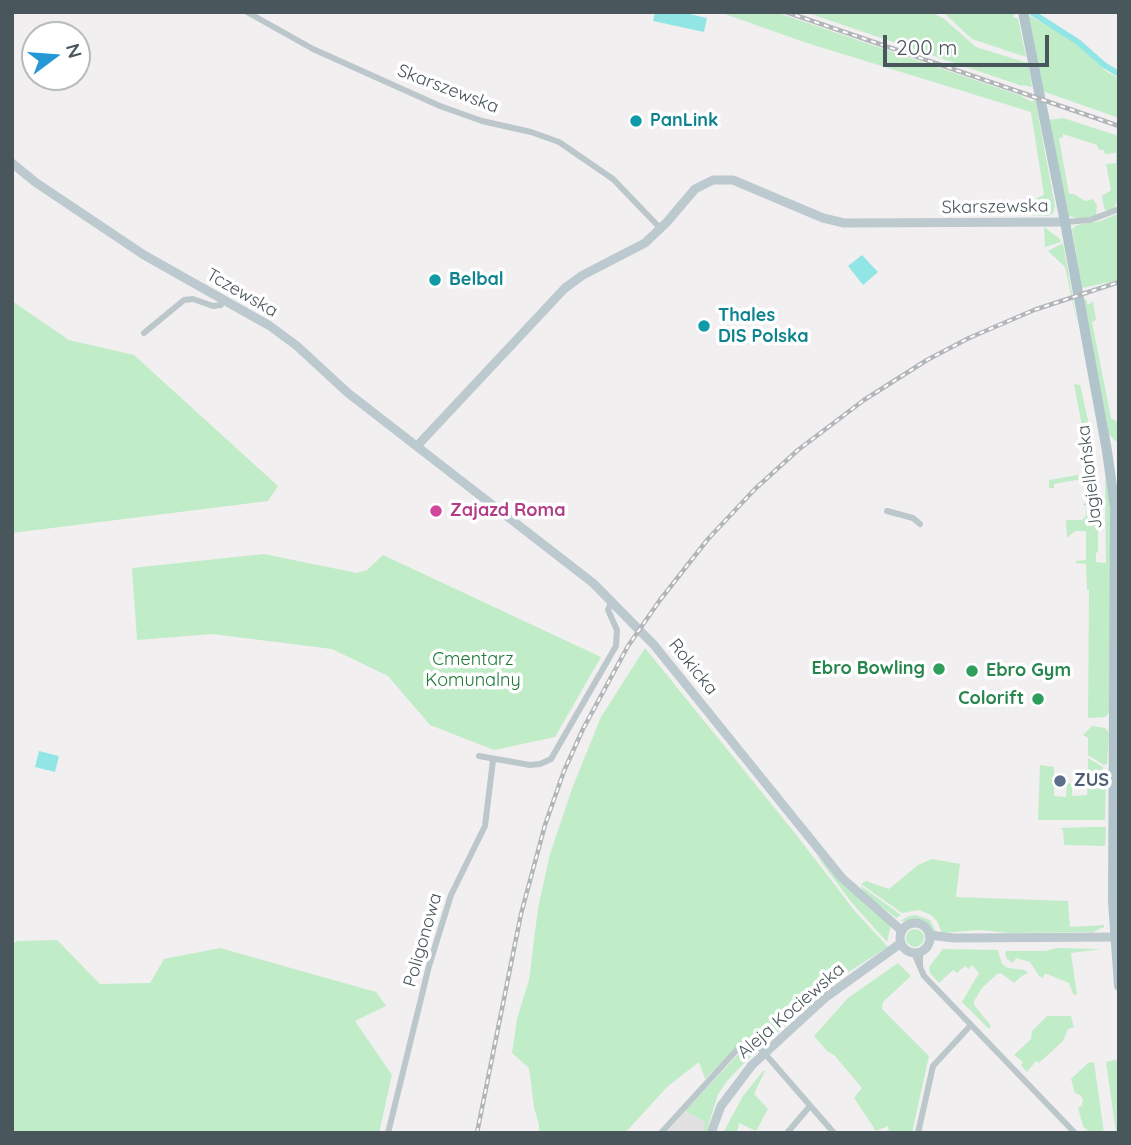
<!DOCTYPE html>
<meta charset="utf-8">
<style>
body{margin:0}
#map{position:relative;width:1131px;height:1145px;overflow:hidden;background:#f2eff0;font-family:Quicksand,sans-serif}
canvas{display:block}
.frame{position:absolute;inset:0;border:14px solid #49565b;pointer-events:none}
.north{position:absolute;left:21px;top:21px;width:70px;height:70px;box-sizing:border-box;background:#fff;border:2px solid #b6bbbd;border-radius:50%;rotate:74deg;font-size:19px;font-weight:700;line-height:28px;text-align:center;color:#49565b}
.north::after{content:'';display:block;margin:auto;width:24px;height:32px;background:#2698d5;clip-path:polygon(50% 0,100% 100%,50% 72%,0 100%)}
.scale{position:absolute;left:883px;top:35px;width:166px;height:32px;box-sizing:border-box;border:4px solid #49565b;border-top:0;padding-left:9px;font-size:21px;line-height:24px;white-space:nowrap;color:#49565b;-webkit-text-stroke:5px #fff;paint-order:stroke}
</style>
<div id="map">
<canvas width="1131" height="1145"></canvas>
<div class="frame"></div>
<div class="north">N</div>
<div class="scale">200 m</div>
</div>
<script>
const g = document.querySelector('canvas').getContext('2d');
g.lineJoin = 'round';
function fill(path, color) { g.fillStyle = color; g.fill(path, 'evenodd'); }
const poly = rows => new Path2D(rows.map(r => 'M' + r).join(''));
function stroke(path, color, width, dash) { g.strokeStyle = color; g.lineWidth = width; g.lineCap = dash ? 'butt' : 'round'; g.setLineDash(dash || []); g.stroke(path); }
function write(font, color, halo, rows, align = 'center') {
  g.font = font + ' Quicksand,sans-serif'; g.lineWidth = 7; g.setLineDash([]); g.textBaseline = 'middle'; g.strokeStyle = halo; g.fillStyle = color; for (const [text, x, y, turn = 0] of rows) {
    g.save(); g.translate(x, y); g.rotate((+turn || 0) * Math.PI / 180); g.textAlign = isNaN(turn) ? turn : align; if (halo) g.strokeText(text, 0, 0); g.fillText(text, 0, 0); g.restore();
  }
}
const education = poly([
 [685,1111,706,1122,703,1133,666,1133]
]);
const green = poly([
 [719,12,775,12,1019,95,1032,102,1035,99,1055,206,1053,213,1048,216,1029,215,1031,213,1029,208,1030,201,1044,195,1031,112,807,43],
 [805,12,930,12,943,18,976,47,1028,63,1032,87,1023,85,1022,86],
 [943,12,1015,12,1013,17,1018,19,1026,57,972,39],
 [1028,15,1072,40,1107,72,1119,78,1119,118,1042,91],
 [1063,118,1119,136,1119,195,1115,207,1109,211,1105,210,1103,203,1102,196,1111,190,1106,164,1116,163,1116,153,1105,154,1104,150,1099,150,1097,145,1063,134,1063,137,1059,138,1069,194,1074,194,1085,201,1093,199,1097,205,1096,216,1080,219,1069,216,1048,120],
 [1119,213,1119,280,1082,288,1072,229,1077,225,1101,221],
 [1044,227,1060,239,1061,242,1045,247],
 [1063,243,1078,327,1065,267,1048,251],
 [1086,299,1088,305,1093,301,1096,320,1092,322,1111,418,1119,423,1119,437,1116,442,1109,434,1084,300],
 [12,301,69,340,134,355,278,486,268,501,12,533],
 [1074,384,1080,385,1088,420,1087,426,1082,426],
 [1083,431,1089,432,1091,455,1097,477,1098,494,1092,497,1083,495,1088,492,1087,484,1082,479,1054,484,1054,488,1049,488,1049,480,1089,473],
 [1105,477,1111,506,1109,713,1105,717,1088,718,1089,590,1087,590,1086,564,1076,563,1076,561,1086,560,1086,531,1075,531,1067,538,1066,520,1082,520,1086,516,1087,506,1083,505,1084,503,1098,505,1098,552,1096,553,1096,562,1106,563],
 [264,554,357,573,367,570,383,555,601,657,555,737,494,750,430,725,388,676,332,649,212,634,137,640,132,568],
 [645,648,794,832,854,910,888,947,842,976,839,973,834,977,835,981,769,1040,764,1041,747,1037,705,1079,699,1062,667,1087,625,1133,539,1133,539,1125,534,1107,529,1068,512,1053,517,1019,529,980,538,908,550,854,573,786,601,717],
 [1092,726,1105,728,1109,733,1107,764,1104,765,1088,755,1088,738,1083,735],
 [1088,758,1103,767,1103,777,1088,776],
 [1040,765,1054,767,1054,796,1066,797,1067,783,1072,784,1072,796,1087,795,1088,778,1106,780,1105,820,1038,820],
 [1092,827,1106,827,1105,846,1064,845,1063,830,1060,828],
 [816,855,891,924,887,942,852,903],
 [932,859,960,864,956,897,1068,901,1070,927,1104,925,1104,927,1093,932,1009,933,979,930,942,933,937,921,931,915,919,910,902,913,861,884,866,881,889,889,918,865],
 [861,886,901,915,896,918,863,893],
 [916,915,930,920,937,934,922,922,900,921,909,916],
 '906 938a9 9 0 1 1 18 0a9 9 0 1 1-18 0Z',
 [57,940,100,984,150,983,164,959,220,948,376,992,386,1006,355,1021,392,1075,379,1133,12,1133,12,945,17,941],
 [1056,948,1101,949,1071,953,1077,995,1073,994,1069,983,1047,974,1044,974,1043,978,1039,976,1030,962,1016,958,1013,963,1007,959,1005,953,1006,951,1046,951],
 [943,949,998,950,1002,964,1008,968,1025,970,1028,973,1022,976,1014,983,1001,973,997,974,982,988,974,1001,974,1005,991,1026,989,1029,962,1002,979,973,972,965,969,969,965,966,957,973,953,970,939,983,930,973,929,967],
 [898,963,911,976,883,1002,882,1009,929,1056,912,1133,889,1133,888,1126,876,1131,854,1098,862,1088,834,1055,827,1051,814,1036,848,998],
 [1047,1016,1071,1016,1074,1027,1068,1029,1063,1041,1039,1063,1036,1061,1027,1072,1021,1065,1023,1062,1014,1055,1031,1039,1032,1031],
 [746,1046,752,1047,753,1054,728,1080,718,1094,706,1133,703,1133,705,1122,685,1111],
 [1119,1059,1119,1133,1116,1133,1106,1062],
 [1094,1062,1104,1133,1090,1133,1083,1126,1078,1108,1082,1105,1083,1099,1080,1095,1075,1093,1071,1079,1088,1063],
 [763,1071,765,1071,754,1094,768,1109,756,1131,739,1123,737,1133,723,1133,743,1096]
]);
const water = poly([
 [655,12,681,12,707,18,704,32,653,21],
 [862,255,878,272,863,285,848,266],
 [39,751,59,756,55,772,35,767]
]);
const canal = poly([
 [1031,12,1078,42,1104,65,1119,74]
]);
const street = poly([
 [247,12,313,49,440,106,482,121,531,132,559,142,613,179,661,229],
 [1065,222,1090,220,1119,209],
 [144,333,184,300,193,299,213,306,221,305,224,299],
 [887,511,913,518,920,524],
 [479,756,530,765,540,764,551,759,616,646,617,630,608,610,612,600],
 [920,952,920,965],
 [914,953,924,976,1075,1133],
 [388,1133,429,966,451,895,485,826,493,760],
 [661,1133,745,1041,749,1040,760,1048,834,1133],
 [787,1133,810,1106],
 [918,1133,933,1066,971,1025]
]);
const secondary = poly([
 [12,163,35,182,144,255,270,326,297,346,348,393,593,583,654,645,842,878,902,931],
 [417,446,565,288,583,275,645,243,667,222,695,189,713,180,733,180,823,218,844,223,1065,222],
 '900 938a15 15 0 1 1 30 0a15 15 0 1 1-30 0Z',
 [929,935,954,938,1119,937],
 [711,1133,721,1106,752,1065,826,997,901,943]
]);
const primary = poly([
 [1023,12,1065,222,1107,451,1115,508,1113,901,1119,986]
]);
const rail = poly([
 [786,12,1119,126],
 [477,1133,521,914,545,825,564,771,583,729,628,646,660,600,708,539,755,489,798,450,864,400,927,360,969,338,1034,310,1119,282]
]);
const markers = [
 [636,121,7,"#0f9aa8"],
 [435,280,7,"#0f9aa8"],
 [704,326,7,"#0f9aa8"],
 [436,511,7,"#d1479c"],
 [939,669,7,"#2e9e5b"],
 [972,671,7,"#2e9e5b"],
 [1038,699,7,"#2e9e5b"],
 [1060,781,7,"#5c6f8a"]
];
const streetNames = [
 ["Skarszewska",448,89,21],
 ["Skarszewska",995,207,-1],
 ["Tczewska",242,293,30],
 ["Jagiellońska",1090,477,-97],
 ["Rokicka",693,667,51],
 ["Poligonowa",423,940,-74],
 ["Aleja Kociewska",791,1011,-41]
];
const cultureNames = [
 ["PanLink",650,121],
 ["Belbal",449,280],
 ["Thales",718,316],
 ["DIS Polska",718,337]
];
const hotelNames = [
 ["Zajazd Roma",450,511]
];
const parkNames = [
 ["Cmentarz",473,660],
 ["Komunalny",473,681]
];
const leisureNames = [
 ["Ebro Bowling",925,669],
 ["Ebro Gym",986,671,"left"],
 ["Colorift",1024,699]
];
const serviceNames = [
 ["ZUS",1074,781]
];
fill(education, '#e3e0e1');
fill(green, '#c1ecc8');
fill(water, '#91e6e5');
stroke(canal, '#91e6e5', 6);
stroke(street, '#bcc7cb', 6);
stroke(secondary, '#bccad0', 9);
stroke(primary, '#b1c4cc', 10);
stroke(rail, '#b2b6b9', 4.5);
stroke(rail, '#fff', 2, [5]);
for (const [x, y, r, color] of markers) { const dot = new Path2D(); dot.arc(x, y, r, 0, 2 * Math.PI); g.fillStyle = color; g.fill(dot); stroke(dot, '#fff', 2.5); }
write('18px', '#49565b', '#fff', streetNames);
write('bold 18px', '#0d838f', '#fff', cultureNames, 'left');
write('bold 18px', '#b23c85', '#fff', hotelNames, 'left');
write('18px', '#1e7838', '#fff', parkNames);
write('bold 18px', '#27864d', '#fff', leisureNames, 'right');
write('bold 18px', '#4e5e75', '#fff', serviceNames, 'left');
</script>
